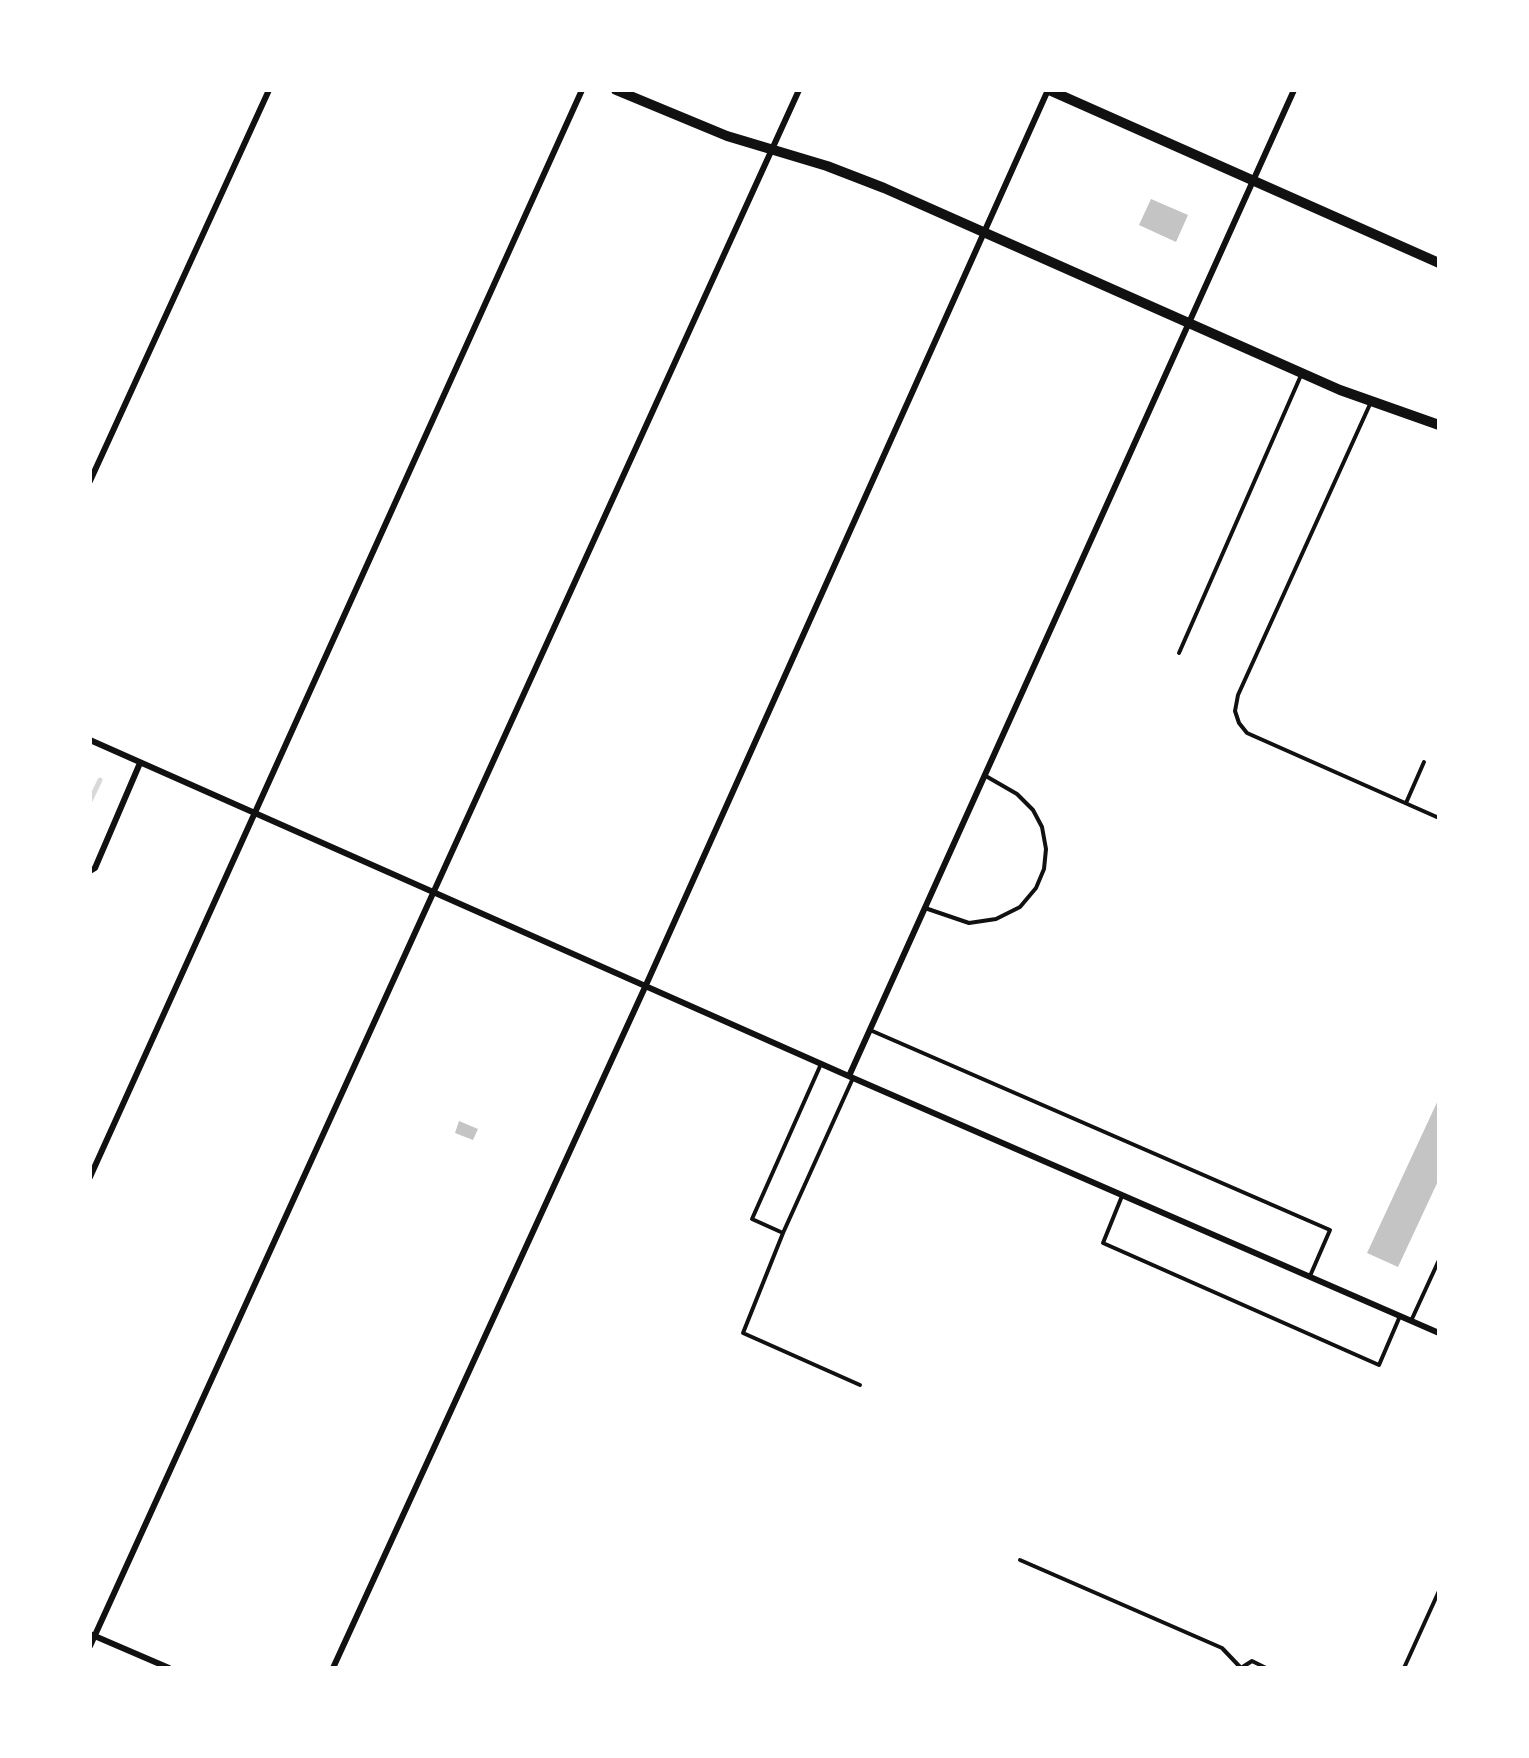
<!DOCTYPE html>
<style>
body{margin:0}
#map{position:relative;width:1529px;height:1758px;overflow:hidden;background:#fff;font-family:"Archivo Narrow",sans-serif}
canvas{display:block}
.frame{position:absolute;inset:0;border:92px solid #fff;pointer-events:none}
</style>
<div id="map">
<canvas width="1529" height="1758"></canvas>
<div class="frame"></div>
</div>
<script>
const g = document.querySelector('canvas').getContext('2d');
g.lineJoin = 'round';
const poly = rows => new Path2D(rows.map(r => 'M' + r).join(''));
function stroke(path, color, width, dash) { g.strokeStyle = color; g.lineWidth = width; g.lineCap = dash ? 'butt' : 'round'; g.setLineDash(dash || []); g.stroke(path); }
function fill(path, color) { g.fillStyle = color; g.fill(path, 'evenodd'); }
const stream = poly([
 [90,801,100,780]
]);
const building = poly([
 [1151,199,1188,215,1176,242,1139,225],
 [1439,1098,1439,1179,1398,1267,1367,1253],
 [459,1121,478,1129,473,1140,455,1133]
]);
const service = poly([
 [1371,402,1238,695,1235,711,1239,723,1247,733,1439,818],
 [1179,653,1302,373],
 [1406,803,1424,762],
 [925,908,969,923,996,919,1020,907,1036,888,1044,869,1046,849,1042,827,1033,810,1017,794,984,775],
 [870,1030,1330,1230,1310,1276],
 [821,1064,752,1219,783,1233,853,1078],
 [1122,1196,1103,1243,1379,1365,1400,1316],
 [783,1233,743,1333,860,1385],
 [1411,1321,1439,1260],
 [1020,1560,1222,1648,1241,1668],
 [1241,1668,1252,1661,1266,1668],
 [1404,1668,1439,1591]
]);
const minor = poly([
 [90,481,269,90],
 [90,740,853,1078,1439,1333],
 [90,871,95,868,140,763],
 [849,1076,1294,90],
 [90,1177,582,90],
 [90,1634,169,1668],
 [90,1646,799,90],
 [333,1668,646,985,1048,90]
]);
const tertiary = poly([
 [616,90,727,136,827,166,884,188,1340,390,1439,425],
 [1049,90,1439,263]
]);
stroke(stream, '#d9d9d9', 5);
fill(building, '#c4c4c4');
stroke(service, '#111', 4);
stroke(minor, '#111', 6);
stroke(tertiary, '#111', 10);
</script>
